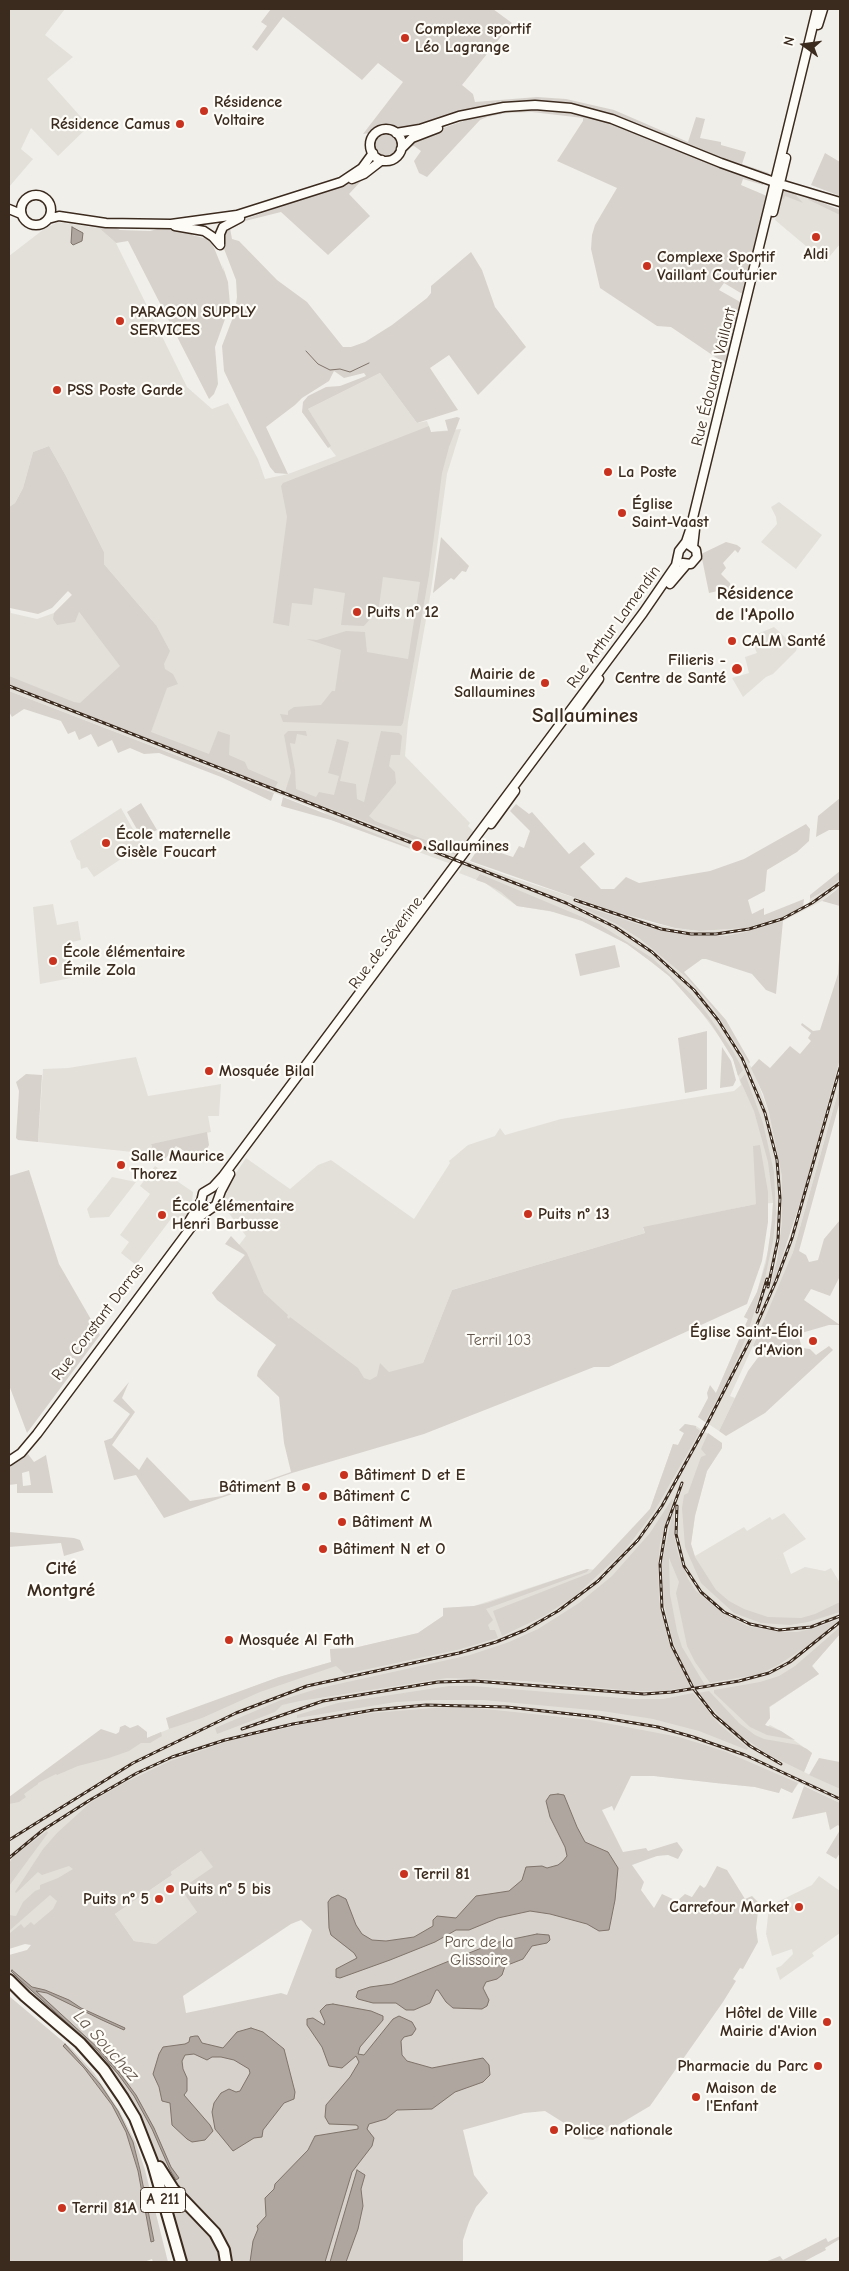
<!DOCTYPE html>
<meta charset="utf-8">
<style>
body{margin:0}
#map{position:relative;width:849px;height:2271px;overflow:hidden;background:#f1efea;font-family:"Comic Neue",sans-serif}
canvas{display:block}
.frame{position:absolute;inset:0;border:10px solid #3b2a1e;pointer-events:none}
.north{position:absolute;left:779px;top:20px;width:50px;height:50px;-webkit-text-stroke:4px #fdfcf7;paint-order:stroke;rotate:284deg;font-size:14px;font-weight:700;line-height:20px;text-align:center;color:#3b2a1e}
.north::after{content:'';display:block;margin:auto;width:18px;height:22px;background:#3b2a1e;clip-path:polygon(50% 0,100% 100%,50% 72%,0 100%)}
</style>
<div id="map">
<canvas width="849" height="2271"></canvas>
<div class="frame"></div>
<div class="north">N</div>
</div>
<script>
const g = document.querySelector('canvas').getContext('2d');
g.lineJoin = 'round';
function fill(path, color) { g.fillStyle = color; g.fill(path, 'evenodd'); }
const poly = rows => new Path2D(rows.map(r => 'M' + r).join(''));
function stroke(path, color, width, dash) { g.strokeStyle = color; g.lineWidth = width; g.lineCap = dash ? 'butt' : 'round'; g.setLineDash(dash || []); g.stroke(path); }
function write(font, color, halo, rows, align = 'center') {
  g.font = font + ' "Comic Neue",sans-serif'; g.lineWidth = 4.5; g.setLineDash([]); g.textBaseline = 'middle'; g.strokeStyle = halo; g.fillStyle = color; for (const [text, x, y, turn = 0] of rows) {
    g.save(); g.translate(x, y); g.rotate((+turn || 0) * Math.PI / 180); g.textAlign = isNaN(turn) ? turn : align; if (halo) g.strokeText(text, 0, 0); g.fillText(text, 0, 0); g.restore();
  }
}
const built = poly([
 [9,9,65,9,45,35,73,57,47,79,89,126,58,156,31,128,21,149,33,159,9,187],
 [783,190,806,196,840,210,840,244,825,262,775,220],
 [58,222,99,228,116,243,187,387,212,409,228,403,258,459,265,479,288,474,336,456,302,412,380,373,417,423,427,421,431,432,461,429,447,474,431,591,408,722,405,756,470,823,468,826,474,832,457,857,505,875,649,922,674,928,699,931,746,928,782,917,809,904,810,899,831,887,840,879,840,886,822,901,783,921,764,928,724,936,698,936,673,933,647,927,576,903,575,904,616,924,640,939,686,977,712,1007,753,1070,769,1113,782,1177,782,1221,772,1285,794,1226,840,1059,840,1085,793,1252,779,1289,730,1396,735,1398,719,1431,698,1417,716,1393,748,1319,744,1317,757,1292,769,1247,773,1203,756,1204,643,1228,645,1233,452,1290,423,1363,380,1416,212,1293,245,1255,236,1249,246,1236,222,1204,222,1194,246,1158,290,1189,318,1165,331,1160,414,1219,450,1163,449,1161,468,1145,495,1136,500,1128,505,1135,561,1119,734,1091,741,1085,733,1059,724,1043,692,1000,669,976,650,961,627,944,597,927,566,914,517,906,485,883,459,873,462,868,331,820,324,812,9,691,9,603,11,613,37,619,54,613,72,595,78,611,90,626,156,625,104,564,104,552,66,476,49,446,33,452,23,488,15,503,9,507,9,256,44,229],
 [779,502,822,535,796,569,761,542,777,524,776,517,771,507],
 [774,627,797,648,796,651,773,674,766,677,743,697,732,678,749,673,745,657,757,653,750,637],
 [121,808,142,845,94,877,87,867,81,869,80,861,77,859,70,841],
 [53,904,57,925,78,921,81,940,63,944,71,978,40,984,33,907],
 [136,1057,148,1096,221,1084,219,1116,208,1116,211,1132,151,1144,153,1150,151,1154,38,1142,43,1069,68,1068],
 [155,1166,193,1192,191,1213,184,1223,177,1217,171,1219,136,1265,121,1253,129,1242,120,1235,150,1194,140,1186],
 [112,1177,136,1182,109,1217,90,1218,87,1209],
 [685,1424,696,1426,722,1443,722,1448,707,1471,695,1515,691,1544,695,1556,744,1527,747,1531,770,1517,772,1520,784,1513,806,1539,783,1553,791,1574,805,1567,825,1571,831,1568,840,1583,840,1634,812,1666,819,1674,770,1707,770,1718,764,1724,767,1727,770,1725,781,1731,812,1753,804,1772,840,1789,840,1803,799,1783,792,1793,781,1788,779,1793,755,1787,716,1783,654,1776,631,1776,278,1805,42,1931,9,1947,9,1797,14,1794,84,1743,147,1738,191,1720,188,1711,279,1677,331,1662,330,1649,354,1648,418,1633,443,1616,443,1608,474,1606,587,1569,596,1570,650,1509,673,1444,678,1445,684,1433,679,1430],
 [201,1851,214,1867,197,1912,156,1944,134,1941,115,1914,172,1875,171,1872],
 [819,1876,840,1891,840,1933,812,1953,814,1956,780,1980,776,1968,781,1966,793,1954,792,1949,772,1956,766,1934,769,1906,812,1885]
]);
const green = poly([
 [271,9,493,9,512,23,462,85,473,94,475,102,537,97,566,99,614,110,688,142,696,117,705,119,700,138,721,142,721,145,746,152,742,164,769,173,768,175,696,149,607,113,589,108,547,102,486,105,419,126,399,130,382,127,370,133,363,134,403,82,378,63,362,80,283,17,257,51,252,47,267,26,261,22],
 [546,109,604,120,764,183,763,185,743,179,741,185,767,196,744,295,724,283,719,290,742,303,727,365,671,327,657,326,600,288,591,249,592,235,595,225,617,188,557,161,583,121,583,118,532,112,506,113,487,117,480,120,427,177,419,173,414,161,421,151,414,146,407,147,411,142,423,135,478,116,506,110],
 '374 146a12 12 0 1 1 24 0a12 12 0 1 1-24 0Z',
 [825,153,840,162,840,196,811,185],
 [386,165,362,180,349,194,370,216,328,255,281,212,241,222,230,228,232,239,239,241,277,280,307,302,343,347,351,347,365,342,392,325,427,298,431,293,431,286,471,252,482,270,495,307,526,347,478,395,449,355,430,368,458,410,417,423,380,373,308,409,331,446,328,448,302,412,303,402,308,396,326,387,340,386,366,376,364,373,344,378,334,371,329,381,302,398,295,405,266,427,288,474,275,473,270,467,224,371,222,346,235,312,237,297,236,280,221,241,222,231,237,222,356,180,380,166],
 [783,190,794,193,803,203,785,196,784,199,780,198],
 [806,196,840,210,840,215,809,200],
 [81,224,103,227,111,225,120,230,150,231,161,228,192,230,192,235,207,239,212,243,224,272,222,264,228,282,230,305,215,347,218,384,214,394,209,399,128,241,116,243,99,228],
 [457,417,460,418,449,447,442,473,429,575,403,723,401,726,283,722,280,714,288,715,288,711,294,707,321,705,332,691,335,691,341,650,306,639,317,640,346,631,365,632,367,652,408,659,420,582,383,577,378,614,376,608,372,608,370,619,364,626,341,625,345,593,314,588,312,605,292,603,289,626,273,623,287,517,281,486,283,483,429,426,431,432,448,431,445,420],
 [49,446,66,476,104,552,104,564,156,625,170,651,164,664,165,669,173,674,178,684,167,688,151,732,209,754,218,731,230,735,229,755,245,762,248,769,278,782,275,788,9,685,9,676,74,702,80,703,120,666,79,612,75,622,57,625,53,619,54,613,72,595,68,591,52,608,38,614,10,608,9,507,15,503,23,488,33,452],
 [441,537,469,566,466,572,462,571,454,580,451,578,433,593],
 [726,542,737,545,741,548,738,553,735,550,723,563,726,568,721,574,730,583,731,588,709,593,701,554],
 [9,691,274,793,271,801,221,777,159,753,144,754,130,748,118,753,112,740,98,747,91,734,79,740,75,731,68,734,61,721,24,709,12,717,9,712],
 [288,731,306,731,307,736,297,734,295,744,290,743,295,770,296,789,316,797,319,792,334,795,339,776,328,773,337,739,349,742,340,781,356,784,357,799,364,802,381,731,399,733,402,736,400,755,391,755,389,766,395,772,396,783,369,816,375,821,452,850,457,853,456,855,285,792,291,773,284,735],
 [283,797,409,847,409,848,331,820,281,806],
 [840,798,840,830,829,830,816,837,818,816],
 [141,803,157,830,142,838,127,812],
 [516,804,529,814,532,812,569,854,584,842,595,854,580,867,601,889,614,889,626,877,639,883,710,871,744,859,806,824,810,829,809,841,797,852,767,870,765,891,748,900,752,914,764,908,764,915,804,899,803,907,782,917,746,928,699,931,675,928,616,912,470,861,480,846,513,857,519,846,524,848,530,831,510,811],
 [840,871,840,879,831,887,810,899,810,895],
 [480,874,599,924,652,958,692,995,706,1012,733,1051,743,1070,738,1076,733,1059,710,1022,669,976,650,961,627,944,582,921,550,911,517,906,501,892,485,883,476,880],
 [840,886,840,906,822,901,835,891],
 [575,903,647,927,698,936,724,936,745,932,783,921,776,994,766,990,752,974,706,959,702,959,684,972,726,1020,750,1062,749,1064,712,1007,686,977,640,939,616,924,574,904],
 [615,945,620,967,580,976,575,954],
 [840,945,840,1059,804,1191,773,1285,771,1284,777,1259,782,1221,782,1177,769,1113,763,1094,751,1068,759,1059,770,1068,790,1046,800,1054,811,1041,808,1038,811,1033,801,1025,802,1023,813,1031,820,1030,838,974],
 [707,1031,707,1089,685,1093,678,1038],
 [722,1047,731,1061,736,1080,733,1086,720,1088],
 [26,1074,42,1075,38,1142,18,1140,16,1138,19,1091,16,1082],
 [745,1074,763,1123,774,1172,776,1214,773,1241,765,1278,747,1335,731,1373,705,1422,698,1417,708,1398,707,1393,710,1385,716,1393,748,1319,744,1317,757,1292,766,1263,772,1222,773,1202,768,1162,754,1111,740,1080],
 [840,1085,840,1101,799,1251,806,1255,809,1262,818,1260,824,1239,840,1220,840,1276,830,1296,811,1289,804,1300,840,1325,829,1325,798,1334,802,1348,810,1349,816,1355,829,1346,833,1350,765,1413,726,1436,719,1431,748,1371,762,1352,753,1346,793,1252],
 [207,1132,209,1145,202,1158,196,1158,176,1146,164,1160,154,1153,151,1144],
 [760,1145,768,1192,768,1222,762,1261,747,1304,609,1367,594,1367,424,1434,292,1473,164,1518,136,1475,114,1480,104,1441,112,1438,130,1414,113,1401,129,1382,122,1398,135,1412,112,1445,139,1470,147,1457,190,1501,222,1496,291,1472,284,1443,279,1397,257,1376,258,1371,276,1345,217,1300,212,1293,245,1255,225,1244,231,1236,247,1253,264,1293,288,1315,287,1317,289,1319,290,1317,358,1368,364,1378,370,1380,377,1376,380,1363,389,1372,423,1363,452,1290,645,1233,643,1227,756,1204,753,1146],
 [29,1170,59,1264,100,1335,27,1433,9,1385,9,1176],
 [685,1424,696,1426,696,1428,700,1431,654,1512,624,1551,575,1596,544,1616,502,1636,493,1611,590,1573,650,1509,673,1444,678,1445,684,1433,679,1430],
 [708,1433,722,1443,722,1448,707,1471,695,1516,691,1544,695,1557,716,1590,729,1601,744,1609,768,1617,801,1618,815,1614,840,1602,840,1612,808,1622,790,1625,761,1623,734,1613,701,1583,685,1547,682,1508,684,1495,688,1493,701,1457,706,1455,701,1449],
 [28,1454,34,1462,46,1455,53,1493,17,1493,17,1484,9,1485,9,1464],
 [29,1471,31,1485,23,1486,22,1473],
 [672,1499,673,1500,660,1544,658,1565,659,1599,668,1640,690,1687,662,1691,634,1691,526,1681,447,1678,300,1701,282,1705,275,1712,217,1734,215,1728,281,1700,320,1688,470,1655,509,1642,538,1629,579,1603,612,1576,650,1533],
 [674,1507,674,1535,678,1554,688,1579,696,1591,721,1612,747,1626,780,1632,797,1632,815,1628,840,1619,809,1645,778,1665,760,1674,710,1683,695,1662,687,1646,676,1593,679,1582,669,1558,670,1594,677,1631,682,1647,705,1685,695,1687,685,1670,672,1639,663,1599,662,1562],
 [9,1532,74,1538,80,1540,84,1550,64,1556,61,1543,9,1547],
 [587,1569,589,1569,587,1572,486,1609,493,1620,488,1625,490,1630,495,1630,498,1638,457,1650,345,1674,336,1666,260,1692,202,1718,169,1729,166,1718,279,1677,331,1662,330,1649,354,1648,418,1633,443,1616,443,1608,474,1606,487,1603],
 [840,1627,840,1634,812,1666,819,1674,769,1707,770,1718,765,1725,781,1731,795,1740,767,1735,750,1727,714,1693,714,1690,760,1682,779,1676,795,1666],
 [449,1686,473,1686,634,1699,663,1699,693,1693,719,1724,748,1748,747,1750,699,1731,653,1719,602,1711,483,1700,436,1700,396,1702,297,1718,297,1715,338,1703],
 [709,1691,739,1723,755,1735,764,1739,799,1745,807,1749,812,1753,804,1772,767,1754,730,1728,698,1693],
 [457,1706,590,1720,679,1737,724,1751,798,1783,792,1793,781,1788,779,1793,755,1787,716,1783,654,1776,631,1776,614,1811,612,1806,602,1810,623,1852,646,1848,648,1851,677,1842,683,1850,678,1859,668,1855,657,1856,632,1865,644,1882,641,1890,654,1908,662,1894,677,1901,685,1894,692,1897,700,1885,704,1888,706,1886,717,1866,727,1870,745,1899,752,1896,759,1903,756,1928,758,1942,743,1969,740,1968,733,1979,736,1981,723,2002,650,2106,593,2140,584,2139,580,2133,545,2111,524,2113,463,2130,474,2175,488,2193,476,2207,469,2222,463,2240,463,2262,230,2262,160,2165,134,2106,119,2082,94,2051,19,1986,9,1975,9,1955,27,1950,31,1945,25,1944,9,1949,10,1933,21,1924,24,1928,31,1922,34,1925,53,1909,57,1901,50,1895,9,1931,9,1915,16,1916,23,1902,35,1891,40,1889,40,1885,58,1878,73,1869,69,1866,42,1875,38,1872,16,1893,15,1892,43,1849,57,1833,91,1802,126,1782,170,1761,232,1740,318,1721,372,1713],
 [201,1851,213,1867,181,1889,197,1912,156,1944,134,1941,115,1914,172,1875,171,1872],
 [301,1920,312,1930,287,1995,281,1993,186,2013,183,1996,291,1924],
 [125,1725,130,1728,138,1725,147,1732,147,1738,161,1732,162,1736,150,1743,141,1743,129,1751,109,1758,78,1766,57,1775,56,1774,38,1783,38,1784,24,1794,26,1797,19,1802,9,1804,9,1797,101,1729,116,1734,119,1732,120,1727],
 [819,1758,840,1762,840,1789,809,1775],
 [804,1786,840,1803,840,1827,838,1825,830,1830,826,1812,792,1819],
 [840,1830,840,1853,836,1859,826,1853],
 [47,1831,48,1833,9,1886,9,1863,14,1856],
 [9,1996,72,2049,94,2073,120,2112,136,2143,145,2170,168,2262,153,2262,152,2259,144,2262,9,2262],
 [65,2045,100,2084,118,2112,133,2142,140,2170,154,2241,151,2241,138,2171,126,2132,112,2105,84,2068,64,2047],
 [164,2183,214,2237,224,2262,185,2262],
 [840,2236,840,2239,825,2248,826,2250,803,2262,765,2262,780,2256,783,2260,826,2238,828,2242]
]);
const water = poly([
 [72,227,83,233,82,241,73,245,71,243,72,227],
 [558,1794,564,1795,577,1827,585,1842,608,1852,618,1868,615,1900,609,1930,599,1931,587,1924,550,1914,530,1911,498,1918,469,1930,456,1930,435,1942,390,1960,340,1978,336,1977,336,1969,357,1958,354,1953,331,1935,329,1928,328,1902,331,1898,338,1895,346,1899,356,1925,362,1934,372,1940,386,1941,414,1937,433,1926,433,1920,437,1916,456,1918,476,1896,509,1891,522,1880,526,1867,542,1866,547,1868,558,1865,563,1861,567,1856,565,1847,550,1817,546,1801,550,1795,558,1794],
 [537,1934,549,1935,550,1940,547,1943,532,1946,523,1959,505,1966,502,1975,497,1979,486,1982,483,1988,489,2000,487,2006,482,2009,453,2008,446,2002,438,1990,436,1990,430,2003,414,2010,406,2010,396,2003,373,2003,358,1999,356,1997,358,1991,370,1987,392,1984,494,1943,537,1934],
 [12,1970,32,1987,45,1990,69,2000,81,2008,125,2028,124,2030,102,2020,47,1993,36,1991,99,2049,119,2072,136,2095,154,2128,171,2167,179,2178,176,2180,170,2170,152,2129,134,2096,118,2074,97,2050,21,1981,11,1971,12,1970],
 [333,2004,371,2011,383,2016,383,2020,360,2047,358,2054,364,2055,393,2019,399,2016,412,2022,416,2029,412,2035,404,2037,401,2041,402,2055,407,2061,432,2068,483,2058,489,2065,490,2075,483,2082,455,2092,432,2109,397,2110,386,2119,369,2124,367,2129,374,2138,372,2146,352,2172,325,2262,250,2262,253,2241,258,2229,257,2226,266,2216,265,2198,274,2189,275,2184,308,2150,315,2136,358,2129,358,2126,356,2125,329,2124,325,2117,326,2105,350,2077,359,2062,356,2056,342,2068,329,2066,322,2047,307,2025,307,2019,313,2018,324,2025,325,2022,320,2011,326,2005,333,2004],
 [251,2028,263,2032,284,2049,295,2092,294,2099,284,2103,263,2130,262,2137,254,2138,233,2151,215,2129,212,2112,214,2103,221,2093,229,2089,236,2092,240,2091,250,2073,249,2069,234,2060,221,2057,212,2057,207,2060,194,2054,185,2055,182,2061,183,2069,187,2078,187,2091,184,2095,210,2125,213,2131,205,2140,192,2142,187,2139,172,2125,170,2103,162,2101,159,2087,153,2074,159,2054,163,2047,185,2044,189,2042,190,2037,195,2036,198,2036,202,2043,223,2048,237,2032,251,2028],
 [65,2044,100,2084,118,2111,133,2142,140,2170,154,2241,151,2242,138,2171,126,2132,112,2105,84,2068,63,2046,65,2044],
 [357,2170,365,2175,361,2189,363,2206,358,2229,346,2262,330,2262,357,2170]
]);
const stream = poly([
 [306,351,318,364,330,370,340,369,350,372,369,363]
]);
const secondary = poly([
 [818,25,823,9],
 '370 145a16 16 0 1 1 32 0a16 16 0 1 1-32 0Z',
 [396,133,420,129,459,116,504,107,535,105,571,108,612,119,721,163,780,184,840,202],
 [401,149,412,138,438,128],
 [352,179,364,174,382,160],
 '21 210a15 15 0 1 1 30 0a15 15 0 1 1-30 0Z',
 [9,209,21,214],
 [773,212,786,158],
 [48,219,59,216,106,223,171,224,237,215,341,182,362,168,373,153],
 [175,226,204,231,213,237,220,245],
 [220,244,220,234,223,227,240,218],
 [693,547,695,529],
 [683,563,691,564,697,557,696,550,689,545],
 [670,584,687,564],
 [578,708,599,679],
 [491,824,515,791],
 [210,1208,205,1207,201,1202,203,1193,213,1187,223,1176,643,613,676,565,679,551,686,542,690,530,817,9],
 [188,1223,201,1201],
 [9,1461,21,1453,37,1434,198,1218,216,1205,221,1191,230,1174]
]);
const highway = poly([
 [9,1980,25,1996,80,2043,104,2070,123,2098,135,2118,153,2164,181,2262],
 [159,2167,173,2189,215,2233,224,2250,226,2262]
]);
const rail = poly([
 [9,686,566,903,615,927,652,952,694,990,718,1020,742,1058,765,1113,777,1160,780,1198,778,1239,768,1287],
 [575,900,661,929,691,934,716,934,749,929,782,919,812,903,840,883],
 [757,1312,767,1279],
 [682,1483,666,1527,660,1564,662,1608,672,1646,693,1688,714,1715,750,1746,781,1764],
 [677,1506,676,1534,684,1566,701,1592,724,1612,750,1624,779,1630,811,1627,840,1616],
 [242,1729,323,1701,438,1682,474,1681,644,1694,672,1692,739,1681,769,1673,790,1662,840,1622],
 [9,1840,133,1763,236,1713,307,1686,459,1653,496,1642,525,1630,558,1611,598,1581,638,1540,662,1506,707,1424,750,1340,776,1281,792,1238,840,1068],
 [9,1858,43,1830,90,1800,137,1773,172,1757,225,1740,293,1724,373,1710,426,1705,507,1707,598,1717,658,1727,693,1737,745,1755,840,1799]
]);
const markers = [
 [405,38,5,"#c8321e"],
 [204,111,5,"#c8321e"],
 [180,124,5,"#c8321e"],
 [816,237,5,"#c8321e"],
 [647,266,5,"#c8321e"],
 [120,321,5,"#c8321e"],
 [57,390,5,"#c8321e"],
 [608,472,5,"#c8321e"],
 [622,513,5,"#c8321e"],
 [357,612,5,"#c8321e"],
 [732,641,5,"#c8321e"],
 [737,669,6,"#c8321e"],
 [545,683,5,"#c8321e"],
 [106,843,5,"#c8321e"],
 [417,846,6,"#c8321e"],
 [53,961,5,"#c8321e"],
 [209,1071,5,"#c8321e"],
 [121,1165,5,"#c8321e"],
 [528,1214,5,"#c8321e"],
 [162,1215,5,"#c8321e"],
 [813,1341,5,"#c8321e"],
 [344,1475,5,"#c8321e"],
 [306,1487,5,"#c8321e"],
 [323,1496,5,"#c8321e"],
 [342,1522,5,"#c8321e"],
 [323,1549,5,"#c8321e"],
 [229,1640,5,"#c8321e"],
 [404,1874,5,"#c8321e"],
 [170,1889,5,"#c8321e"],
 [159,1899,5,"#c8321e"],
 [799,1907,5,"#c8321e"],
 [827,2022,5,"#c8321e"],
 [818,2066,5,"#c8321e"],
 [696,2097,5,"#c8321e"],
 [554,2130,5,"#c8321e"],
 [62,2208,5,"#c8321e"]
];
const shields = [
 [163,2200,45]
];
const shieldNames = [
 ["A 211",163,2200]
];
const poiNames = [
 ["Complexe sportif",415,29],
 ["Léo Lagrange",415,47],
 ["Résidence",214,102],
 ["Voltaire",214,120],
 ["Résidence Camus",170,124,"right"],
 ["Aldi",816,254,"center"],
 ["Complexe Sportif",657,257],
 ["Vaillant Couturier",657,275],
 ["PARAGON SUPPLY",130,312],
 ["SERVICES",130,330],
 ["PSS Poste Garde",67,390],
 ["La Poste",618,472],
 ["Église",632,504],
 ["Saint-Vaast",632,522],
 ["Puits n° 12",367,612],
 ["CALM Santé",742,641],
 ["Filieris -",726,660,"right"],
 ["Centre de Santé",726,678,"right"],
 ["Mairie de",535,674,"right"],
 ["Sallaumines",535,692,"right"],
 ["École maternelle",116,834],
 ["Gisèle Foucart",116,852],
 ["Sallaumines",428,846],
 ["École élémentaire",63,952],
 ["Émile Zola",63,970],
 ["Mosquée Bilal",219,1071],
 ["Salle Maurice",131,1156],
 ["Thorez",131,1174],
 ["École élémentaire",172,1206],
 ["Henri Barbusse",172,1224],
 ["Puits n° 13",538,1214],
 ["Église Saint-Éloi",803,1332,"right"],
 ["d'Avion",803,1350,"right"],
 ["Bâtiment D et E",354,1475],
 ["Bâtiment B",296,1487,"right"],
 ["Bâtiment C",333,1496],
 ["Bâtiment M",352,1522],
 ["Bâtiment N et O",333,1549],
 ["Mosquée Al Fath",239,1640],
 ["Terril 81",414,1874],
 ["Puits n° 5 bis",180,1889],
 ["Puits n° 5",149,1899,"right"],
 ["Carrefour Market",789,1907,"right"],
 ["Hôtel de Ville",817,2013,"right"],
 ["Mairie d'Avion",817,2031,"right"],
 ["Pharmacie du Parc",808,2066,"right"],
 ["Maison de",706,2088],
 ["l'Enfant",706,2106],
 ["Police nationale",564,2130],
 ["Terril 81A",72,2208]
];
const streetNames = [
 ["Rue Édouard Vaillant",714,377,-76],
 ["Rue Arthur Lamendin",614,627,-54],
 ["Rue de Séverine",386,943,-53],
 ["Rue Constant Darras",98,1322,-53]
];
const parkNames = [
 ["Terril 103",499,1340],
 ["Parc de la",479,1942],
 ["Glissoire",479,1960]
];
const neighbourhoodNames = [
 ["Résidence",755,594],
 ["de l'Apollo",755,615]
];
const waterNames = [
 ["La Souchez",106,2046,48]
];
const quarterNames = [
 ["Cité",61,1569],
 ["Montgré",61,1591]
];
const districtNames = [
 ["Sallaumines",585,716]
];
fill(built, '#e3e0da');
fill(green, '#d7d2cc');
fill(water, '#aea69f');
stroke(water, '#80746b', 1);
stroke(stream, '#80746b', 1);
stroke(secondary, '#3b2a1e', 11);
stroke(highway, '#3b2a1e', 14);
stroke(secondary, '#fdfcf7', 8);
stroke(highway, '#fdfcf7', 10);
stroke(rail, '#3b2a1e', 3);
stroke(rail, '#fdfcf7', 1, [4]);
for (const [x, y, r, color] of markers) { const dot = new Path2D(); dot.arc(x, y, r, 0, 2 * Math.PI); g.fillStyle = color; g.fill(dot); stroke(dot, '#fdfcf7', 2); }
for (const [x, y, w] of shields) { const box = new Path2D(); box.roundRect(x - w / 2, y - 12.5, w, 25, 4); g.fillStyle = '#fdfcf7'; g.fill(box); stroke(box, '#3b2a1e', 1); }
write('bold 15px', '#3b2a1e', null, shieldNames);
write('bold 16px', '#3b2a1e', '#fdfcf7', poiNames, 'left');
write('16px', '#3b2a1e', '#fdfcf7', streetNames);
write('16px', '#62544a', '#fdfcf7', parkNames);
write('bold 18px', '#3b2a1e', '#fdfcf7', neighbourhoodNames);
write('italic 18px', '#63554b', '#fdfcf7', waterNames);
write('bold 19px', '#3b2a1e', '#fdfcf7', quarterNames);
write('bold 21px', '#3b2a1e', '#fdfcf7', districtNames);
</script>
